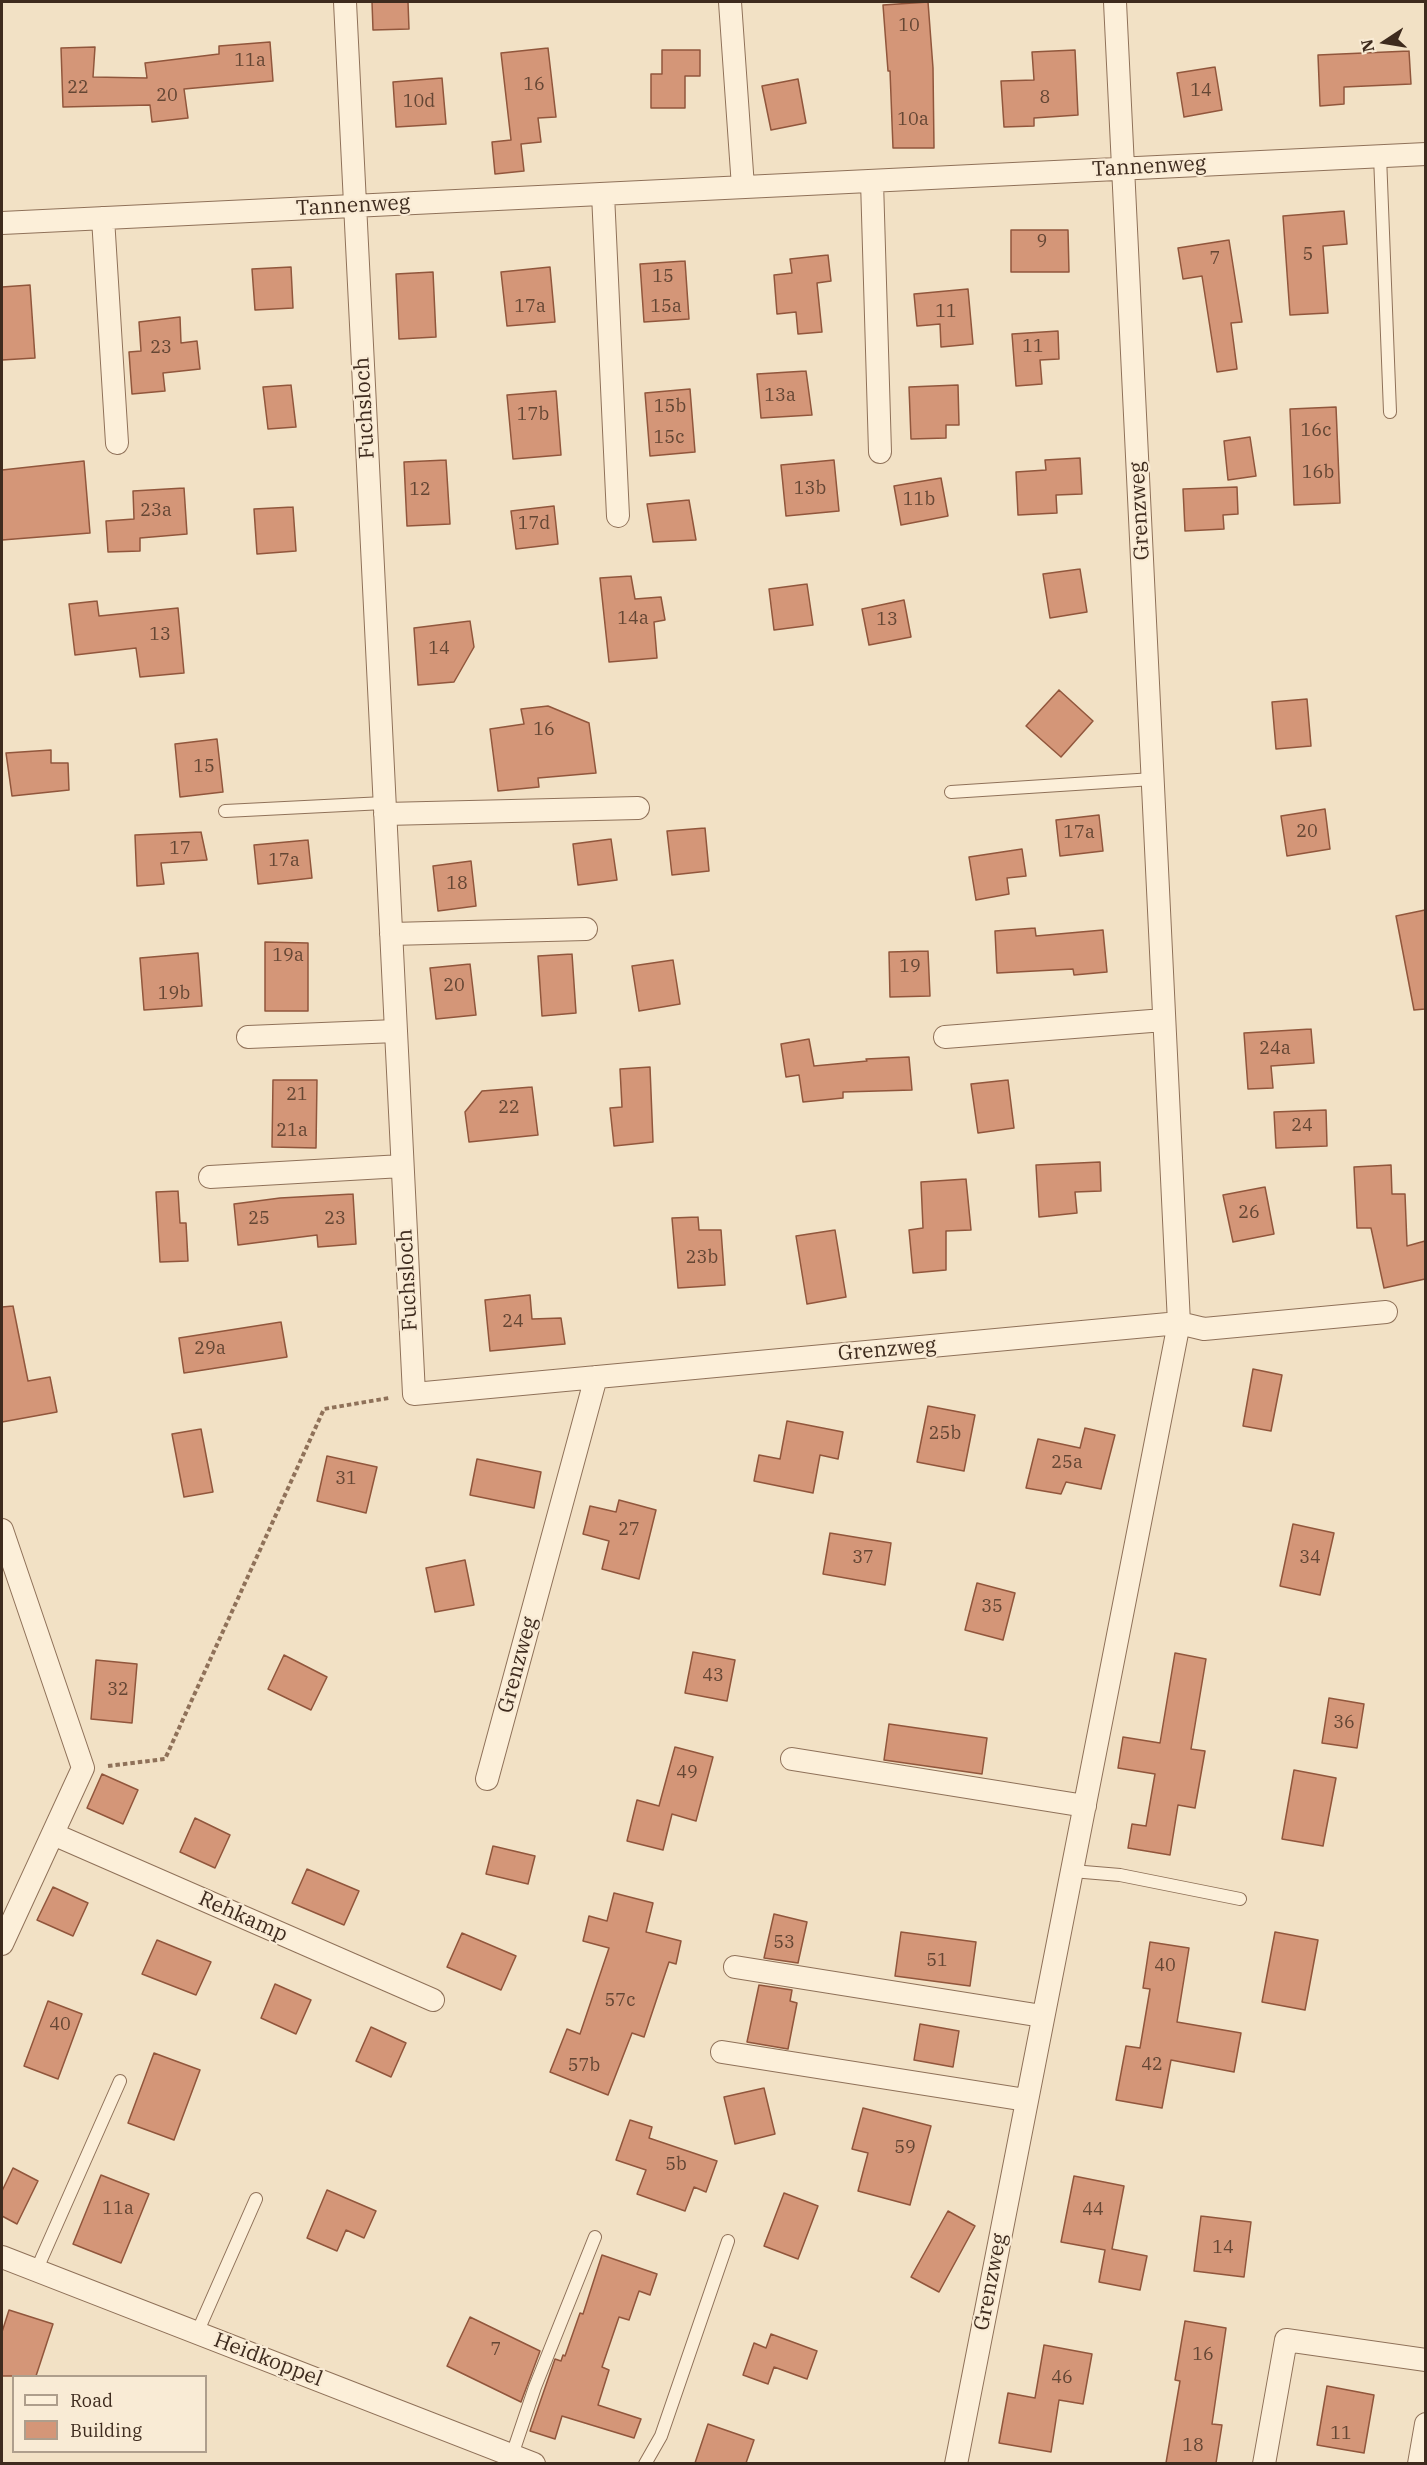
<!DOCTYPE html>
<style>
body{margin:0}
#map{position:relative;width:1427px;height:2465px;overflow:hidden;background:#f2e1c5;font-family:"IBM Plex Serif",serif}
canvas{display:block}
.frame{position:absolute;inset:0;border:3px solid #3e2b1e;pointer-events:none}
.legend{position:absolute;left:12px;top:2375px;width:195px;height:78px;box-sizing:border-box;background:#f9ebd5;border:2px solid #ae9e8c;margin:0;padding:8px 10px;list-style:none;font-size:18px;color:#3e2b1e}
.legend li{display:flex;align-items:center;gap:12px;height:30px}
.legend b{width:30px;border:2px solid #ae9e8c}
.north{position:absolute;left:1355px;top:12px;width:60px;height:60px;-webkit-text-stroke:4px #f9ebd5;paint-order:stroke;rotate:258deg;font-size:16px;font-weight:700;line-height:24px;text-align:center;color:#3e2b1e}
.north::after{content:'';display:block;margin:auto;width:21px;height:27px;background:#3e2b1e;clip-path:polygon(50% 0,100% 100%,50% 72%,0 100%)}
</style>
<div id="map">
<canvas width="1427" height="2465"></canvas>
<div class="frame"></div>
<ul class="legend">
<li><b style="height:8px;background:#fcefd9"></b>Road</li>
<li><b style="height:16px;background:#d49678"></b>Building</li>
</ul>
<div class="north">N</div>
</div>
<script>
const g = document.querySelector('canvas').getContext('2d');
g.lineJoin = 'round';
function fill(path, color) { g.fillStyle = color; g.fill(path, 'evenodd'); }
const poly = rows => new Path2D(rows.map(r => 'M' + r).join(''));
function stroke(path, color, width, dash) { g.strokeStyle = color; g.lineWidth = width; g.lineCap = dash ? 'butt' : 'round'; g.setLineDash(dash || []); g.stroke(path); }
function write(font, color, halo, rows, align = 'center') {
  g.font = font + ' "IBM Plex Serif",serif'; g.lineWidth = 4.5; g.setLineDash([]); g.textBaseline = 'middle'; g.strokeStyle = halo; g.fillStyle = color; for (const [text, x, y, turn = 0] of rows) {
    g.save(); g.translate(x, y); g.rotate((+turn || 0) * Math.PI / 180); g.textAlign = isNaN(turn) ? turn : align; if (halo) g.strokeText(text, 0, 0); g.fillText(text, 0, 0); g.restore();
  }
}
const building = poly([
 [372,2,408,2,409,29,373,30,372,2],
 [928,2,933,68,934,148,893,148,890,71,888,71,883,5,928,2],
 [270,42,273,81,184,89,188,118,152,122,150,105,63,107,61,48,95,47,93,77,147,78,145,63,219,54,219,46,270,42],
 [548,48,556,117,538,118,541,142,521,144,524,171,495,174,492,142,511,140,501,53,548,48],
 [662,50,700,50,700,76,685,76,685,108,651,108,651,74,662,74,662,50],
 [1075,50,1078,115,1034,118,1034,126,1004,127,1001,81,1034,80,1032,52,1075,50],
 [1409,51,1411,84,1344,87,1344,104,1320,106,1318,55,1409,51],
 [1215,67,1222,110,1184,117,1177,73,1215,67],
 [442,78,446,124,396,127,393,82,442,78],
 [798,79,806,123,771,130,762,86,798,79],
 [1344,211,1347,244,1323,246,1328,313,1290,315,1283,216,1344,211],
 [1011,230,1068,230,1069,272,1011,272,1011,230],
 [1229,240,1242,322,1231,323,1237,369,1217,372,1202,276,1183,279,1178,248,1229,240],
 [828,255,831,281,817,283,822,332,798,334,796,312,777,314,774,275,792,273,790,259,828,255],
 [685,261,689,319,644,322,640,264,685,261],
 [291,267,293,308,255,310,252,269,291,267],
 [550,267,555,322,507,326,501,272,550,267],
 [433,272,436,337,399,339,396,274,433,272],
 [30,285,35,358,2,360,2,287,30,285],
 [968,289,973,344,941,347,940,324,917,326,914,294,968,289],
 [180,317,181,343,197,341,200,369,163,373,165,391,132,394,129,352,141,351,139,322,180,317],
 [1058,331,1059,359,1040,360,1042,384,1016,386,1012,334,1058,331],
 [806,371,812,415,761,418,757,374,806,371],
 [291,385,296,427,268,429,263,387,291,385],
 [958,385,959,425,946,425,946,438,911,439,909,387,958,385],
 [690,389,695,452,650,456,645,393,690,389],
 [556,391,561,455,513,459,507,395,556,391],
 [1336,407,1340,503,1294,505,1290,409,1336,407],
 [1250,437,1256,476,1228,480,1224,441,1250,437],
 [1080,458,1082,494,1056,495,1057,513,1018,515,1016,472,1046,470,1045,460,1080,458],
 [446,460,450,524,407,526,404,462,446,460],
 [834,460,839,511,786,516,781,465,834,460],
 [84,461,90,533,2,540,2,470,84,461],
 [941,478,948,516,901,525,894,486,941,478],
 [1237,487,1238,514,1223,515,1224,529,1185,531,1183,489,1237,487],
 [184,488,187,534,140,538,140,551,108,552,106,521,134,519,133,491,184,488],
 [689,500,696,540,653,542,647,504,689,500],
 [554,506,558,544,516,549,511,511,554,506],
 [293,507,296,551,257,554,254,509,293,507],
 [1080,569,1087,612,1050,618,1043,574,1080,569],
 [631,576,635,599,661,597,665,620,654,622,657,658,609,662,600,578,631,576],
 [807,584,813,625,774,630,769,589,807,584],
 [904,600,911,637,869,645,862,609,904,600],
 [97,601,99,616,178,608,184,673,140,677,136,648,75,655,69,604,97,601],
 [470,621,474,647,454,682,418,685,414,628,470,621],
 [1059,690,1093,721,1061,757,1026,726,1059,690],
 [1307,699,1311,746,1276,749,1272,702,1307,699],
 [548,706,589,723,596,773,538,778,539,787,498,791,490,729,524,724,521,709,548,706],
 [217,739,223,792,180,797,175,744,217,739],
 [51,750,51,763,68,763,69,790,12,796,6,753,51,750],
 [1325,809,1330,849,1287,856,1281,816,1325,809],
 [1099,815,1103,851,1060,856,1056,820,1099,815],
 [705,828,709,871,672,875,667,831,705,828],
 [201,832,207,860,161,863,164,884,137,886,135,835,201,832],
 [611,839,617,880,578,885,573,844,611,839],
 [308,840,312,878,258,884,254,845,308,840],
 [1022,849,1026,876,1007,878,1009,894,976,900,969,857,1022,849],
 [471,861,476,906,438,911,433,866,471,861],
 [1425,910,1425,1009,1414,1010,1396,916,1425,910],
 [1035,928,1036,936,1103,930,1107,972,1074,975,1073,969,997,973,995,931,1035,928],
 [265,942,308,943,308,1011,265,1011,265,942],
 [928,951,930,996,890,997,889,952,928,951],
 [198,953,202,1006,144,1010,140,958,198,953],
 [572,954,576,1013,542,1016,538,956,572,954],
 [673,960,680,1004,639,1011,632,966,673,960],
 [470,964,476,1015,436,1019,430,968,470,964],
 [1311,1029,1314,1063,1271,1066,1273,1088,1248,1089,1244,1033,1311,1029],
 [809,1039,814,1066,867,1061,866,1059,909,1057,912,1090,843,1092,843,1098,803,1102,799,1075,786,1077,781,1044,809,1039],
 [650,1067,653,1142,614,1146,610,1108,622,1107,620,1069,650,1067],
 [273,1080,317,1080,316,1148,272,1147,273,1080],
 [1008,1080,1014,1128,978,1133,971,1084,1008,1080],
 [532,1087,538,1135,469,1142,465,1112,482,1091,532,1087],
 [1326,1110,1327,1146,1276,1148,1274,1112,1326,1110],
 [1100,1162,1101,1191,1075,1192,1077,1213,1039,1217,1036,1165,1100,1162],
 [1391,1165,1392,1194,1405,1194,1407,1246,1425,1241,1425,1279,1384,1288,1371,1228,1357,1228,1354,1167,1391,1165],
 [966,1179,971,1230,946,1231,946,1270,913,1273,909,1230,923,1228,921,1182,966,1179],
 [1265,1187,1274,1234,1233,1242,1223,1195,1265,1187],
 [178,1191,180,1223,186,1223,188,1261,160,1262,156,1192,178,1191],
 [353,1194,356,1244,318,1247,317,1235,238,1245,234,1204,280,1198,353,1194],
 [698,1217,699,1230,721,1230,725,1285,678,1288,672,1218,698,1217],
 [835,1230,846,1297,807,1304,796,1236,835,1230],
 [530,1295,532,1319,561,1318,565,1344,490,1351,485,1300,530,1295],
 [13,1306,28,1381,50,1377,57,1412,2,1422,2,1307,13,1306],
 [281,1322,287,1357,184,1373,179,1338,281,1322],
 [1253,1369,1282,1375,1271,1431,1243,1426,1253,1369],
 [928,1406,975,1415,964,1471,917,1462,928,1406],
 [787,1421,843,1432,838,1459,820,1455,813,1493,754,1481,759,1455,780,1459,787,1421],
 [1085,1428,1115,1435,1101,1489,1066,1482,1061,1494,1026,1488,1038,1439,1080,1448,1085,1428],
 [201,1429,213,1492,184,1497,172,1434,201,1429],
 [327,1456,377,1467,366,1513,317,1501,327,1456],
 [477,1459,541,1472,534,1508,470,1495,477,1459],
 [619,1500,656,1510,639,1579,602,1569,609,1541,583,1534,590,1506,616,1512,619,1500],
 [1293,1524,1334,1533,1320,1595,1280,1586,1293,1524],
 [830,1533,891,1543,885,1585,823,1574,830,1533],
 [465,1560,474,1605,435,1612,426,1568,465,1560],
 [977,1583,1015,1593,1003,1640,965,1630,977,1583],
 [693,1652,735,1660,727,1701,685,1693,693,1652],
 [1175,1653,1206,1659,1191,1749,1205,1751,1195,1808,1178,1805,1170,1855,1128,1848,1132,1824,1146,1826,1155,1774,1118,1768,1123,1737,1160,1743,1175,1653],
 [284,1655,327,1677,311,1710,268,1689,284,1655],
 [96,1660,137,1664,132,1723,91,1719,96,1660],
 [1329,1698,1364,1704,1357,1748,1322,1743,1329,1698],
 [889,1724,987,1738,982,1774,884,1760,889,1724],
 [675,1747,713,1757,696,1821,672,1814,663,1850,627,1841,637,1800,659,1806,675,1747],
 [1294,1770,1336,1778,1323,1846,1282,1839,1294,1770],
 [102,1774,138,1790,123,1824,87,1808,102,1774],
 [195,1818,230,1835,215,1868,180,1852,195,1818],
 [493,1846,535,1856,528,1884,486,1874,493,1846],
 [307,1869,359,1891,344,1925,292,1903,307,1869],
 [53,1887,88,1903,73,1936,37,1920,53,1887],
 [614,1893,653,1903,646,1932,681,1941,676,1964,669,1962,644,2037,632,2033,608,2095,550,2072,567,2029,580,2034,609,1948,583,1941,589,1916,607,1921,614,1893],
 [774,1914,807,1922,798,1963,764,1958,774,1914],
 [901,1932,976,1942,970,1986,895,1976,901,1932],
 [1275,1932,1318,1940,1305,2010,1262,2002,1275,1932],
 [462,1933,516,1956,501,1990,447,1967,462,1933],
 [157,1940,211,1962,196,1995,142,1974,157,1940],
 [1150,1942,1189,1948,1177,2022,1241,2033,1234,2072,1171,2060,1162,2108,1116,2100,1126,2046,1140,2048,1150,1989,1143,1988,1150,1942],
 [275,1984,311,2000,296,2034,261,2018,275,1984],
 [759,1985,792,1990,790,2001,797,2003,788,2049,747,2042,759,1985],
 [48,2001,82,2014,58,2079,24,2066,48,2001],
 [920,2024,959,2031,953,2067,914,2060,920,2024],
 [371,2027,406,2043,391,2077,356,2061,371,2027],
 [154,2053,200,2070,174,2140,128,2123,154,2053],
 [764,2088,775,2134,735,2144,724,2097,764,2088],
 [863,2108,931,2126,910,2205,858,2191,868,2153,852,2149,863,2108],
 [630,2120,652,2127,649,2138,717,2161,706,2192,694,2187,685,2211,637,2194,646,2170,616,2160,630,2120],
 [13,2168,38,2181,17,2224,2,2216,2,2191,13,2168],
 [101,2175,149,2194,121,2263,73,2244,101,2175],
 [1074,2176,1124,2186,1112,2249,1147,2256,1140,2290,1099,2282,1105,2250,1061,2242,1074,2176],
 [327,2190,376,2211,364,2238,346,2230,337,2251,307,2238,327,2190],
 [784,2193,818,2206,798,2259,764,2246,784,2193],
 [948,2211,975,2226,939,2292,911,2277,948,2211],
 [1201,2216,1251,2222,1244,2277,1194,2271,1201,2216],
 [602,2255,657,2274,650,2295,639,2291,629,2320,619,2317,602,2367,609,2370,598,2405,641,2419,634,2438,562,2416,555,2439,530,2431,555,2359,561,2361,563,2355,565,2356,580,2313,583,2314,602,2255],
 [9,2310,53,2324,36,2376,2,2376,2,2332,9,2310],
 [470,2317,540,2351,521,2402,447,2366,470,2317],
 [1185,2321,1226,2328,1212,2424,1222,2425,1216,2463,1166,2463,1180,2381,1175,2380,1185,2321],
 [771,2334,817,2351,807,2379,774,2367,768,2384,743,2375,754,2343,766,2348,771,2334],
 [1044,2345,1092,2354,1083,2404,1059,2400,1051,2452,999,2443,1008,2393,1035,2398,1044,2345],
 [1327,2386,1374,2395,1364,2453,1317,2445,1327,2386],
 [708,2424,754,2440,746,2463,695,2463,708,2424]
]);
const path = poly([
 [108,1766,165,1759,324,1409,389,1398]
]);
const service = poly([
 [1380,156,1390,412],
 [951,792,1153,779],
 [225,811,384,803],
 [1072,1871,1120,1875,1240,1899],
 [36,2271,120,2081],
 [197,2333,256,2199],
 [512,2455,535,2387,595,2237],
 [645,2464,661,2436,728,2241]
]);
const minor = poly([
 [345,2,414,1394,1179,1323,1204,1329,1386,1312],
 [730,2,743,187],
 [872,181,880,452],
 [603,194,618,516],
 [103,218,117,443],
 [2,223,1426,154],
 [385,814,638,808],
 [391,934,586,929],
 [248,1037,396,1031],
 [945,1037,1164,1020],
 [210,1177,402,1166],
 [2,1530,83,1768,2,1944],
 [792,1759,1085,1806],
 [487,1779,596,1377],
 [53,1834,433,2000],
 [735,1967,1042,2016],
 [722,2052,1026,2100],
 [2,2257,534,2464],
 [956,2464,1179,1323,1115,2],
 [1264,2464,1286,2340,1426,2360],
 [1419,2464,1426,2424]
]);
const numberNames = [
 ["10",909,26],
 ["11a",250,61],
 ["16",534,85],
 ["22",78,88],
 ["14",1201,91],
 ["20",167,96],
 ["8",1045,98],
 ["10d",419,102],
 ["10a",913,120],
 ["9",1042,242],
 ["5",1308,255],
 ["7",1215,259],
 ["15",663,277],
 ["17a",530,307],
 ["15a",666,307],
 ["11",946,312],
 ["11",1033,347],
 ["23",161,348],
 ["13a",780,396],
 ["15b",670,407],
 ["17b",533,415],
 ["16c",1316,431],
 ["15c",669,438],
 ["16b",1318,473],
 ["13b",810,489],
 ["12",420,490],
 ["11b",919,500],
 ["23a",156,511],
 ["17d",534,524],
 ["14a",633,619],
 ["13",887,620],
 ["13",160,635],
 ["14",439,649],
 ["16",544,730],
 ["15",204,767],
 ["20",1307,832],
 ["17a",1079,833],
 ["17",180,849],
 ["17a",284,861],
 ["18",457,884],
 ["19a",288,956],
 ["19",910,967],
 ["20",454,986],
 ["19b",174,994],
 ["24a",1275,1049],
 ["21",297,1095],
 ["22",509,1108],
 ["24",1302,1126],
 ["21a",292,1131],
 ["26",1249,1213],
 ["25",259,1219],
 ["23",335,1219],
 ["23b",702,1258],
 ["24",513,1322],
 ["29a",210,1349],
 ["25b",945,1434],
 ["25a",1067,1463],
 ["31",346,1479],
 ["27",629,1530],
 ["37",863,1558],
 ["34",1310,1558],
 ["35",992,1607],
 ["43",713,1676],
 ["32",118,1690],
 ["36",1344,1723],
 ["49",687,1773],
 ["53",784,1943],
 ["51",937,1961],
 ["40",1165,1966],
 ["57c",620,2001],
 ["40",60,2025],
 ["42",1152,2065],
 ["57b",584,2066],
 ["59",905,2148],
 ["5b",676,2165],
 ["11a",118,2209],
 ["44",1093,2210],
 ["14",1223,2248],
 ["7",496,2350],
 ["16",1203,2355],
 ["46",1062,2378],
 ["11",1341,2434],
 ["18",1193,2446]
];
const streetNames = [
 ["Tannenweg",1149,167,-3],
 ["Tannenweg",353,206,-3],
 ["Fuchsloch",365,408,-93],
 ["Grenzweg",1140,511,-93],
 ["Fuchsloch",408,1280,-93],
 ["Grenzweg",887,1350,-5],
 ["Grenzweg",518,1665,-75],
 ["Rehkamp",243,1917,24],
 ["Grenzweg",991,2282,-79],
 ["Heidkoppel",268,2360,21]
];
fill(building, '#d49678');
stroke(building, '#91563c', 1.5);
stroke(service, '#8f7159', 14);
stroke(minor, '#8f7159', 24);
stroke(path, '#8f7159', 4, [4.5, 3]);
stroke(service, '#fcefd9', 12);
stroke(minor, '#fcefd9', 22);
write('18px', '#644634', null, numberNames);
write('21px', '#3e2b1e', '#f9ebd5', streetNames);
</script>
